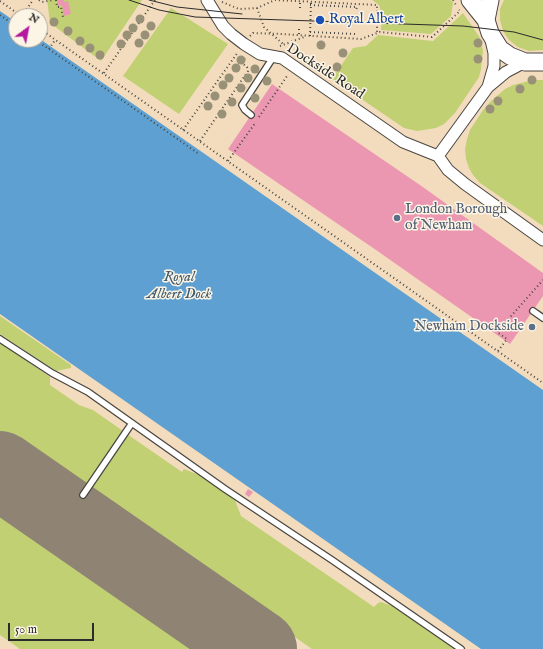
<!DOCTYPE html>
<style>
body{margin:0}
#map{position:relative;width:543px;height:649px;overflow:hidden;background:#f3dcbd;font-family:"IM FELL English",serif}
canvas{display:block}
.north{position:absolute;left:8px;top:8px;width:40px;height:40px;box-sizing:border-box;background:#fcf5e5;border:1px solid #a8a49b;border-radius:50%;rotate:32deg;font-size:11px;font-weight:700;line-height:16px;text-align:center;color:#2b2b2b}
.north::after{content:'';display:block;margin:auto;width:14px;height:18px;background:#b5179e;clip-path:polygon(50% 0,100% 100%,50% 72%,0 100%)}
.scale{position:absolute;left:8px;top:623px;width:86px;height:18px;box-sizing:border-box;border:2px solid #2b2b2b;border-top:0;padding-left:5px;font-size:12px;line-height:14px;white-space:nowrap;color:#2b2b2b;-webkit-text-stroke:3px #fcf5e5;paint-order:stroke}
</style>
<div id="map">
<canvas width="543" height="649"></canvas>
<div class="north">N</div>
<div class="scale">50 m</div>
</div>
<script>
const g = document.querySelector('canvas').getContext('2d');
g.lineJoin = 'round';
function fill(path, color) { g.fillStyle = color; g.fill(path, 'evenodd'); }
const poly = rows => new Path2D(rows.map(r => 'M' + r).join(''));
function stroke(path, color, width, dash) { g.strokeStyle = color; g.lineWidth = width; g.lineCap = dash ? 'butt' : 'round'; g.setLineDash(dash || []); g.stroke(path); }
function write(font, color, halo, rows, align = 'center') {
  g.font = font + ' "IM FELL English",serif'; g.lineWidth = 3; g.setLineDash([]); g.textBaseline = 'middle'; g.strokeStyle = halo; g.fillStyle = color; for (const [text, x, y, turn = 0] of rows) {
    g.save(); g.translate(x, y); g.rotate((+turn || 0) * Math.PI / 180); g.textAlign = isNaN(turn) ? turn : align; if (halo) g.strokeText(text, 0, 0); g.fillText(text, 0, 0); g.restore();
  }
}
const green = poly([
 [47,0,142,0,101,61,50,23],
 [372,0,450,0,453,2,451,16,431,34,381,30,382,14,379,5],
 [504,0,543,0,543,50,529,51,518,47,509,40,503,31,500,20,500,9],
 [171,8,228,44,179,114,123,76],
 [463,13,480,38,483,51,481,69,479,77,455,113,444,124,436,128,417,131,404,128,332,79,353,48,366,46,378,35,433,41],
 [533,80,543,80,543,226,480,183,473,175,469,168,466,159,465,149,467,139,470,130,483,110,491,101,505,89,513,85],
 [0,316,71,365,71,368,56,371,0,334],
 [0,343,50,377,50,385,79,405,93,410,123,431,83,489,0,431],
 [127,434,182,472,184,469,199,475,235,500,241,516,374,607,378,603,381,602,392,606,454,649,312,649,87,492],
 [0,507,8,513,204,649,20,649,0,635]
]);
const water = poly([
 [0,11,16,22,16,40,40,40,40,39,543,390,543,649,481,649,0,314]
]);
const taxiway = poly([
 [0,473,12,478]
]);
const runway = poly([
 [0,470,258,649]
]);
const building = poly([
 [57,0,64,0,64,2,68,1,71,14,64,16,62,5,58,6],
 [272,84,420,185,543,273,543,296,510,344,376,250,228,149],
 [248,489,253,492,249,497,245,494]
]);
const path = poly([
 [39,0,42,2,53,0],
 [56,0,57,7,61,7,63,17],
 [453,0,456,5],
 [0,1,21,16],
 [222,2,239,9,257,8,275,0,377,5,377,33],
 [310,5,357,7,356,10],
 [257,8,264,27,283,44],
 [300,8,300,1],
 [0,15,16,26],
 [22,16,33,0],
 [40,29,543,383],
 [310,32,355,34,355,31],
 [299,34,299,28],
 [250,36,253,33,282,34,361,39,380,32,432,37,460,11,459,10],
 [310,36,311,2],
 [36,40,199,154],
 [280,46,304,37],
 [49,49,55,40],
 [104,73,155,0],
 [259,117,287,76],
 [183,130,238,52],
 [200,141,248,71,247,67,242,63,245,58],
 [228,161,256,122],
 [498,351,507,339,497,332,543,280]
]);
const service = poly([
 [251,115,245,110,242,105,274,56],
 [533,311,543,318],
 [0,339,52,373,88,392,225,489,332,560,461,649],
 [83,495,132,423]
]);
const minor = poly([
 [207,0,223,26,231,34,244,44,260,54,282,58,403,142,438,156,448,170,465,184,543,240],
 [488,87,494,66,494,53,491,40],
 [438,156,488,87,506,72,525,62]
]);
const primary = poly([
 [470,0,486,20],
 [490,0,486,20,490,33,500,49,510,56,525,62,543,62]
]);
const tram = poly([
 [129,0,159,10,195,17,463,26,514,32,543,40],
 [149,0,177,7,242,14]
]);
const trees = [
 [140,19],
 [54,22],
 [151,26],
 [133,28],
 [68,31],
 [127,35],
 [145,35],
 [80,41],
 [139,43],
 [478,43],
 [121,44],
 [321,45],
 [90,48],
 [343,53],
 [100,55],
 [478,59],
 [241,60],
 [337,67],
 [236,68],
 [255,69],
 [229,78],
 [248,78],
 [532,80],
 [267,81],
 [223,85],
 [241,88],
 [520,89],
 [215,96],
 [255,98],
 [498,101],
 [232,102],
 [208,106],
 [490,109],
 [222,114]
];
const markers = [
 [320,20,5,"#1a4fb4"],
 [397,218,4,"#5c6f8a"],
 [532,327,4,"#5c6f8a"]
];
const transitNames = [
 ["Royal Albert",329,20]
];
const streetNames = [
 ["Dockside Road",325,72,33]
];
const serviceNames = [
 ["London Borough",405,210],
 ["of Newham",405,226],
 ["Newham Dockside",524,327,"right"]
];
const waterNames = [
 ["Royal",179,278],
 ["Albert Dock",179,295]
];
fill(green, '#c0d073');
fill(water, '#5da0d1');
stroke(taxiway, '#8f8474', 31);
stroke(runway, '#8f8474', 78);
fill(building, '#ec97b2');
stroke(service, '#494641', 8);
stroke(minor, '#494641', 13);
stroke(primary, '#494641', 19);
stroke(path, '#494641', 2, [1, 3]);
stroke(service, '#fff', 5.5);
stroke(minor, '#fff', 11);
stroke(primary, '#fff', 17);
stroke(tram, '#2b2b2b', 1);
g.fillStyle = '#999177';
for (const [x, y] of trees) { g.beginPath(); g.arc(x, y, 4.5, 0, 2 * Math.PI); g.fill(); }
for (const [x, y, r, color] of markers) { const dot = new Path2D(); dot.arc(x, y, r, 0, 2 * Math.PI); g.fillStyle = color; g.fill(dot); stroke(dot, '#fcf5e5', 1.5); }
write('14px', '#164399', '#fcf5e5', transitNames, 'left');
write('14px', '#2b2b2b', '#fcf5e5', streetNames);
write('14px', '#4e5e75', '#fcf5e5', serviceNames, 'left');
write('italic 15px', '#3f5a6d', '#fcf5e5', waterNames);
</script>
